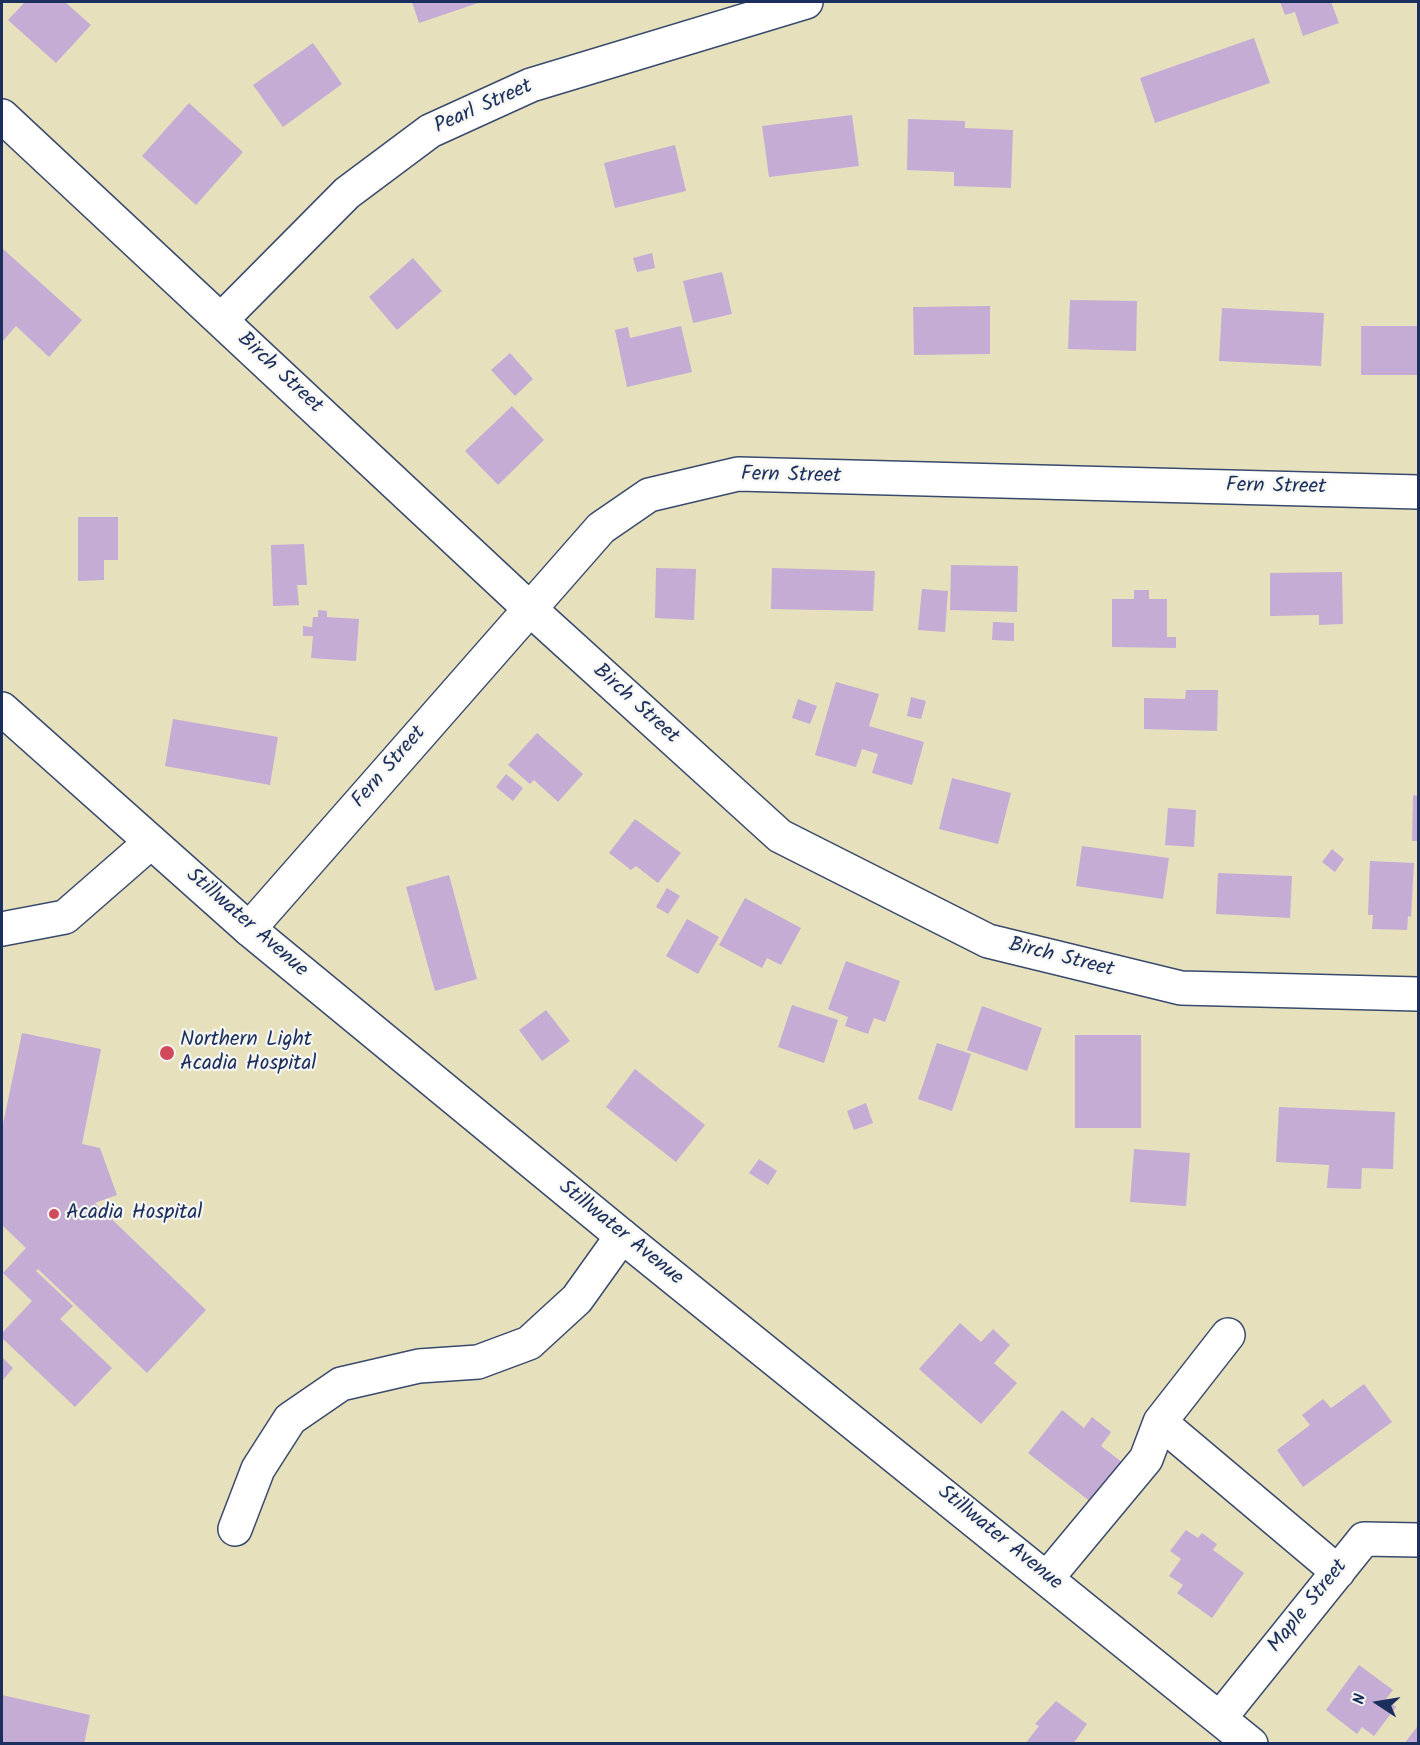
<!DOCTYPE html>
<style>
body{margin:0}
#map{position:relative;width:1420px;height:1745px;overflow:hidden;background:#e6e0bd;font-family:Kalam,sans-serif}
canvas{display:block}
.frame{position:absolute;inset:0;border:3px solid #1b2f5e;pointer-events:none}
.north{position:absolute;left:1348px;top:1673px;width:60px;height:60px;-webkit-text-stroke:4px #f6f6f2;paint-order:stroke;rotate:282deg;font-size:16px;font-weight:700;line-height:24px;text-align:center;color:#1b2f5e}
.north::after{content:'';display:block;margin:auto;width:21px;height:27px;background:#1b2f5e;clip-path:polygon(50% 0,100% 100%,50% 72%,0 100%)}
</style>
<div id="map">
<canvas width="1420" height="1745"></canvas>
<div class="frame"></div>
<div class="north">N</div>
</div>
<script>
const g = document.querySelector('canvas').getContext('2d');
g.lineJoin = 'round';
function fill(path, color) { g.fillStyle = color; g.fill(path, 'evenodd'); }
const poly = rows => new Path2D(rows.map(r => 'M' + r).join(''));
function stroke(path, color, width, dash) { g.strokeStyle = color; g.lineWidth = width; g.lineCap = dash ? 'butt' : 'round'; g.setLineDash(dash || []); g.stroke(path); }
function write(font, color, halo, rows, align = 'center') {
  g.font = font + ' Kalam,sans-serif'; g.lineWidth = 4.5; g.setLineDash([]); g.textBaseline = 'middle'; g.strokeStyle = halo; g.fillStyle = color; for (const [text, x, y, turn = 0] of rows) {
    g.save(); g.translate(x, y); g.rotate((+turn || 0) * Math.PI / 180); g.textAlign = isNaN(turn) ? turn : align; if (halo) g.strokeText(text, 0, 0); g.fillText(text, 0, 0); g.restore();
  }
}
const building = poly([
 [25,2,65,2,91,25,56,63,8,20],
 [412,2,481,2,419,23],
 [1280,2,1331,2,1339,23,1303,36,1295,12,1285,15],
 [1254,38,1270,83,1155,123,1140,78],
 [313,43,342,84,283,127,253,85],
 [189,103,243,152,196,205,142,156],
 [852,115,859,166,769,177,762,126],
 [908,119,965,121,965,128,1013,130,1011,188,954,186,954,172,907,170],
 [675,145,686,191,615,208,604,163],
 [3,249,82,320,49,357,16,326,2,342],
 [652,253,655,268,637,272,633,258],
 [413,258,442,291,397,330,369,297],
 [722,272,732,314,693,323,683,281],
 [1070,300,1137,301,1136,351,1068,349],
 [990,306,990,354,914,355,913,307],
 [1222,308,1324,313,1321,366,1219,361],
 [681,326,692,372,627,387,615,330,628,327,630,338],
 [1361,326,1418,326,1418,375,1361,375],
 [510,353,533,379,515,396,491,370],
 [512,406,544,440,498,485,465,451],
 [78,517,118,517,118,560,104,560,104,580,78,581],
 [304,544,307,585,297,585,299,605,273,606,271,545],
 [951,565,1018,566,1017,612,950,610],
 [656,568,696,569,694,620,655,618],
 [772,568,875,571,873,611,771,609],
 [1342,572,1343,624,1319,625,1319,615,1270,616,1270,573],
 [922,589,948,591,945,632,918,630],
 [1134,590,1149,590,1149,599,1167,599,1167,637,1176,637,1176,648,1112,647,1112,599,1134,599],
 [318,610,327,611,327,617,359,619,356,661,311,658,313,636,303,636,303,626,312,627,313,617,318,617],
 [993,622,1014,623,1014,641,992,640],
 [836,682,879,694,869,726,924,742,912,785,872,773,878,754,862,749,856,767,815,755],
 [1186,690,1218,690,1217,731,1144,729,1144,698,1185,699],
 [911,697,926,701,921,719,907,716],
 [798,699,817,706,810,724,792,718],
 [173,719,278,737,270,785,165,766],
 [537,733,583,774,558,802,534,780,530,784,508,765],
 [506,774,523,788,513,801,496,787],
 [952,778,1011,793,998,844,939,829],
 [1413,795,1418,796,1418,841,1412,841],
 [1168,808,1196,810,1194,847,1165,845],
 [635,819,681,853,658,883,636,866,631,870,609,853],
 [1082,846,1169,858,1163,899,1076,886],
 [1332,849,1344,859,1335,872,1322,862],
 [1370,861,1414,863,1411,917,1408,916,1407,930,1372,929,1373,915,1368,915],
 [1218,873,1292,876,1290,918,1216,914],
 [449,875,477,979,435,991,406,887],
 [667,888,680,896,668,914,656,907],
 [745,898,801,928,781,965,767,958,762,968,719,945],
 [687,919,719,937,698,974,666,956],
 [846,961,900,981,885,1022,874,1018,868,1034,845,1026,848,1017,828,1009],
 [792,1005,838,1020,824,1063,778,1047],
 [982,1006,1042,1028,1027,1071,967,1050],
 [546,1010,570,1041,542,1061,519,1030],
 [22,1033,101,1049,82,1144,100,1148,117,1195,95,1203,206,1310,147,1373,38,1269,36,1271,73,1306,60,1319,112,1368,75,1407,2,1338,2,1333,32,1301,3,1273,26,1248,2,1225,2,1129],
 [1075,1035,1141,1035,1141,1128,1075,1128],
 [937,1043,971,1054,952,1111,918,1099],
 [635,1069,705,1125,676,1162,606,1107],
 [866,1103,873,1123,854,1130,847,1111],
 [1279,1107,1395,1112,1393,1169,1362,1168,1361,1189,1327,1188,1329,1165,1276,1162],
 [1134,1149,1190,1153,1186,1206,1130,1202],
 [759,1159,777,1171,768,1185,749,1173],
 [960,1323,981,1342,993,1329,1010,1345,994,1363,1017,1383,981,1424,919,1369],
 [2,1357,13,1368,2,1381],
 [1364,1384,1392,1422,1303,1487,1277,1450,1310,1425,1302,1415,1323,1399,1331,1408],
 [1062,1410,1084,1428,1092,1417,1111,1432,1101,1446,1123,1463,1092,1503,1028,1453],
 [1186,1530,1198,1538,1202,1533,1217,1544,1213,1550,1244,1573,1212,1618,1177,1593,1183,1585,1169,1576,1181,1559,1170,1551],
 [1359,1665,1393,1690,1386,1699,1396,1707,1374,1736,1362,1727,1357,1734,1326,1710],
 [2,1695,90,1715,84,1744,2,1744],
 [1056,1701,1087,1724,1073,1744,1025,1744,1039,1726,1035,1724],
 [1417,1727,1418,1744,1404,1744]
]);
const minor = poly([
 [2,116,530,609,780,836,988,941,1181,988,1418,994],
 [221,320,347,193,430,131,531,85,806,2],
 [2,929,65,917,151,842],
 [249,929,601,528,649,495,738,474,1418,492],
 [1160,1422,1338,1572],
 [235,1529,258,1469,290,1419,341,1384,419,1366,478,1362,529,1343,577,1299,622,1236],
 [1047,1578,1146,1459,1160,1422,1228,1335],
 [1220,1718,1364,1539,1418,1540]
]);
const major = poly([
 [2,709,249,929,622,1236,1251,1744]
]);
const markers = [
 [167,1053,8,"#d1495b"],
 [54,1214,6,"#d1495b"]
];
const streetNames = [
 ["Pearl Street",484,108,-24],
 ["Birch Street",279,374,43],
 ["Fern Street",791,477,1],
 ["Fern Street",1276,488,1],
 ["Birch Street",635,705,42],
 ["Fern Street",390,768,-49],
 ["Stillwater Avenue",246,924,41],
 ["Birch Street",1061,959,14],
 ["Stillwater Avenue",620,1234,39],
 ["Stillwater Avenue",999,1539,39],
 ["Maple Street",1309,1607,-51]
];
const poiNames = [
 ["Northern Light",180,1041],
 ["Acadia Hospital",180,1065],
 ["Acadia Hospital",66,1214]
];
fill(building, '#c4acd5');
stroke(minor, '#394a6c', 36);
stroke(major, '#394a6c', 36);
stroke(minor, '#fff', 33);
stroke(major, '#fff', 33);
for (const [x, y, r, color] of markers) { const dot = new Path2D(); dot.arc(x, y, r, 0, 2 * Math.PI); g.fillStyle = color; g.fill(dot); stroke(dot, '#f6f6f2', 2); }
write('21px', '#1b2f5e', '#f6f6f2', streetNames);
write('21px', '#1b2f5e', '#f6f6f2', poiNames, 'left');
</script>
